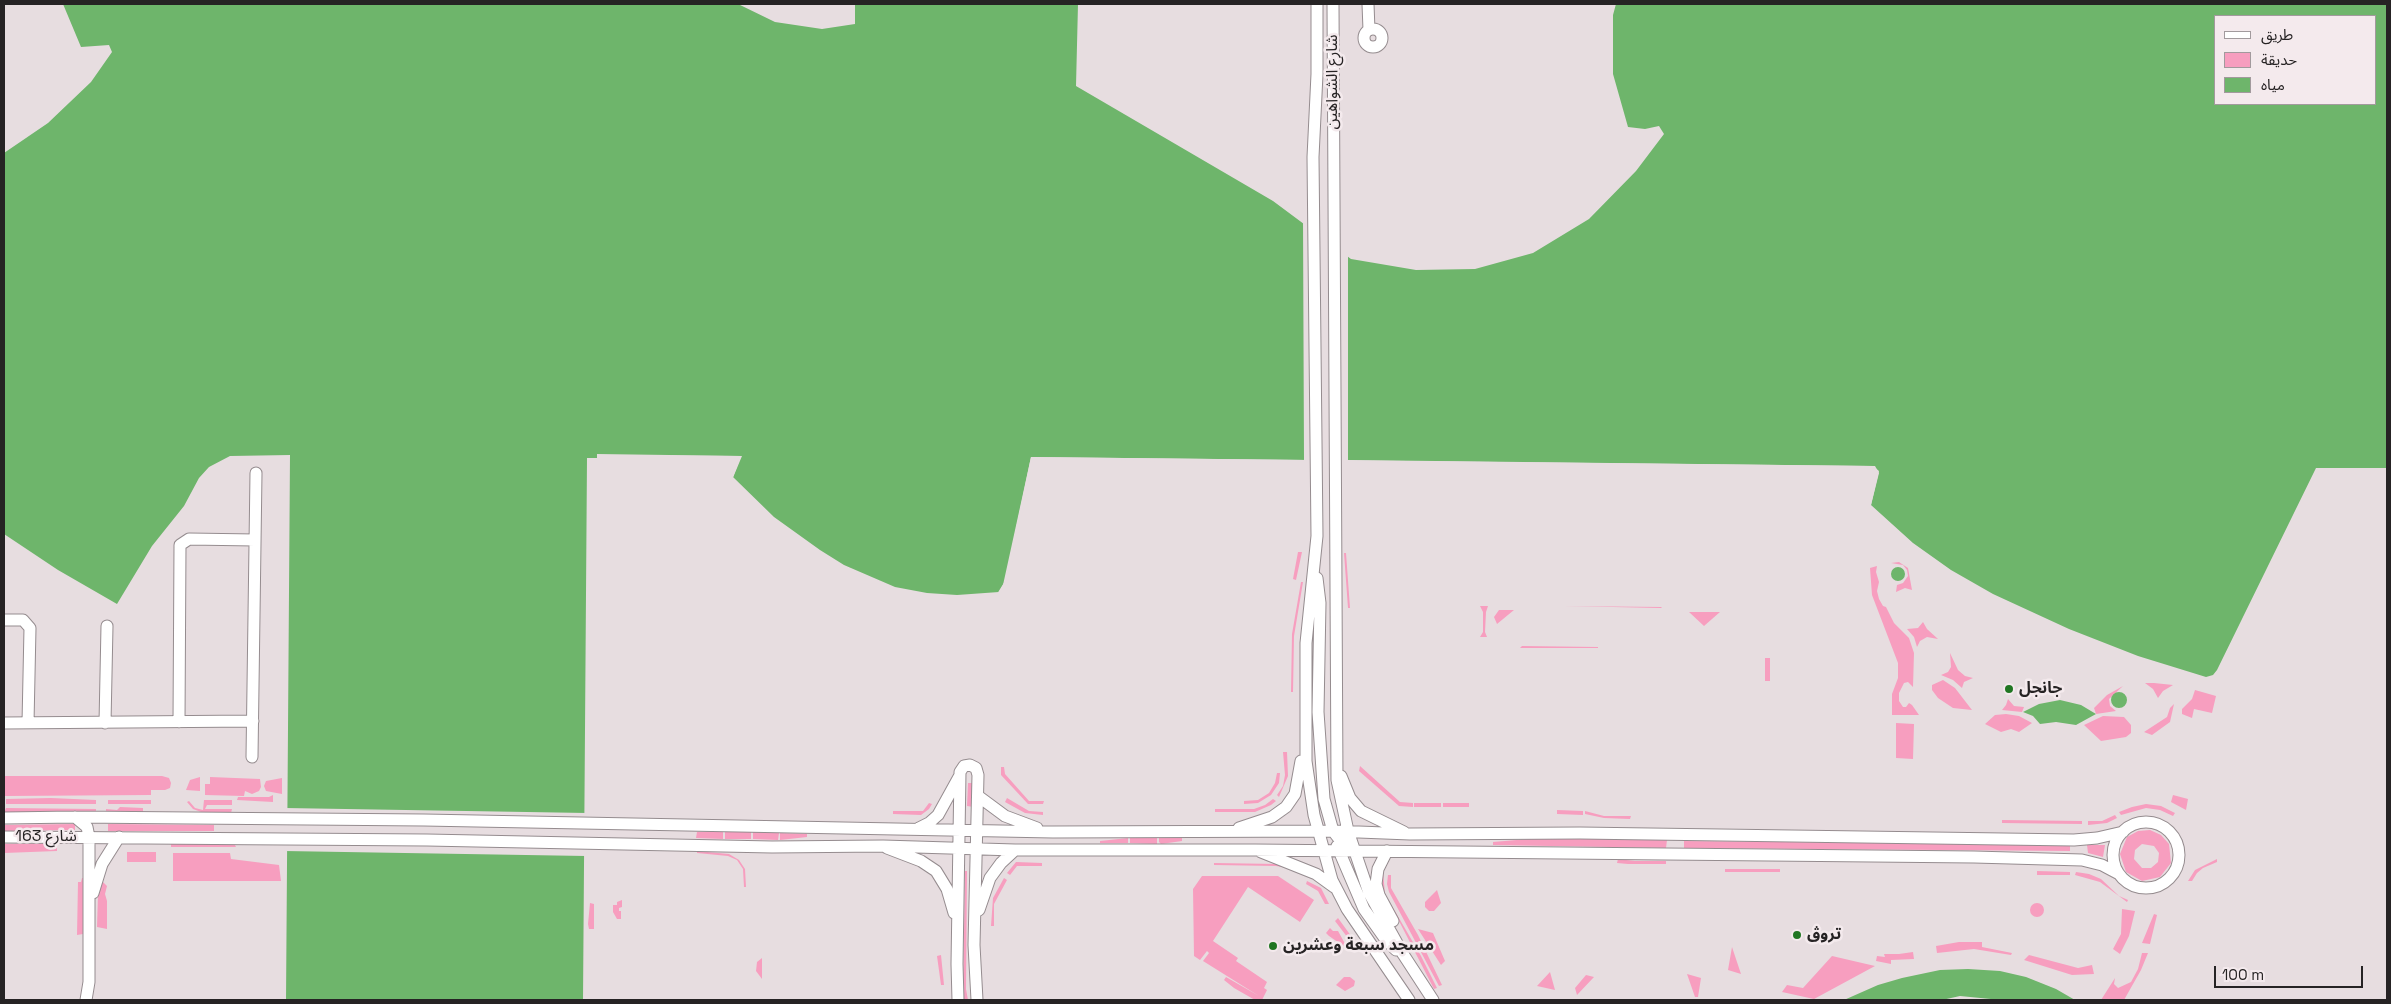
<!DOCTYPE html>
<meta charset="utf-8">
<style>
body{margin:0}
#map{position:relative;width:2391px;height:1004px;overflow:hidden;background:#e7dde0;font-family:"Space Grotesk","Noto Sans Arabic",sans-serif}
canvas{display:block}
.frame{position:absolute;inset:0;border:5px solid #262324;pointer-events:none}
.legend{position:absolute;left:2214px;top:15px;width:162px;height:90px;box-sizing:border-box;background:#f4eaed;border:1px solid #a29a9d;margin:0;padding:6px 9px;list-style:none;font-size:15px;color:#262324}
.legend li{display:flex;align-items:center;gap:10px;height:25px}
.legend b{width:25px;border:1px solid #a29a9d}
.scale{position:absolute;left:2214px;top:966px;width:149px;height:22px;box-sizing:border-box;border:2px solid #262324;border-top:0;padding-left:6px;font-size:15px;line-height:18px;white-space:nowrap;color:#262324;-webkit-text-stroke:4px #f4eaed;paint-order:stroke}
</style>
<div id="map">
<canvas width="2391" height="1004"></canvas>
<div class="frame"></div>
<ul class="legend">
<li><b style="height:6px;background:#fff"></b>طريق</li>
<li><b style="height:14px;background:#f79ebf"></b>حديقة</li>
<li><b style="height:14px;background:#6eb56b"></b>مياه</li>
</ul>
<div class="scale">100 m</div>
</div>
<script>
const g = document.querySelector('canvas').getContext('2d');
g.lineJoin = 'round';
function fill(path, color) { g.fillStyle = color; g.fill(path, 'evenodd'); }
const poly = rows => new Path2D(rows.map(r => 'M' + r).join(''));
function stroke(path, color, width, dash) { g.strokeStyle = color; g.lineWidth = width; g.lineCap = dash ? 'butt' : 'round'; g.setLineDash(dash || []); g.stroke(path); }
function write(font, color, halo, rows, align = 'center') {
  g.font = font + ' "Space Grotesk","Noto Sans Arabic",sans-serif'; g.lineWidth = 5; g.setLineDash([]); g.textBaseline = 'middle'; g.strokeStyle = halo; g.fillStyle = color; for (const [text, x, y, turn = 0] of rows) {
    g.save(); g.translate(x, y); g.rotate((+turn || 0) * Math.PI / 180); g.textAlign = isNaN(turn) ? turn : align; if (halo) g.strokeText(text, 0, 0); g.fillText(text, 0, 0); g.restore();
  }
}
const green = poly([
 [1298,552,1302,552,1296,580,1293,579],
 [1344,553,1346,553,1350,608,1348,608],
 [1899,562,1908,568,1912,590,1905,588,1896,592,1897,585,1903,583,1908,576,1907,570,1903,565,1891,563],
 [1877,566,1876,572,1879,582,1877,591,1879,599,1883,606,1886,607,1894,623,1909,638,1914,653,1913,687,1908,682,1904,683,1899,693,1899,701,1903,707,1906,707,1909,703,1912,705,1919,715,1892,715,1892,694,1898,678,1898,663,1872,595,1870,568],
 [1301,582,1303,582,1294,636,1293,692,1291,692,1292,634],
 [1480,606,1488,606,1486,612,1485,632,1487,637,1480,637,1483,632,1483,612],
 [1564,606,1662,607,1661,608],
 [1499,610,1514,610,1497,624,1494,617],
 [1689,612,1720,612,1704,626],
 [1923,622,1927,629,1938,639,1927,637,1920,641,1917,647,1914,637,1907,629,1918,628],
 [1522,646,1598,647,1598,648,1520,648],
 [1950,653,1958,670,1965,676,1973,678,1964,682,1962,688,1953,680,1941,675,1948,672,1951,667],
 [1765,658,1770,658,1770,681,1765,681],
 [1943,680,1955,688,1972,710,1953,708,1938,698,1932,690,1932,685],
 [2145,683,2154,683,2173,685,2163,691,2158,698,2153,689],
 [2123,686,2109,699,2110,706,2116,711,2096,714,2094,708,2107,695],
 [2195,690,2216,696,2212,713,2194,709,2192,718,2182,714,2182,709,2192,699],
 [2008,699,2014,706,2024,707,2022,712,2002,710,2006,705],
 [2174,704,2170,722,2152,735,2144,732,2167,717,2170,708],
 [2006,714,2019,716,2032,723,2019,732,2011,729,2001,732,1985,724,1995,715],
 [2103,716,2124,717,2131,725,2131,733,2126,737,2101,741,2084,725],
 [1896,723,1914,724,1913,759,1896,758],
 [1283,752,1287,752,1288,776,1279,797,1277,795,1283,786,1285,775],
 [1360,766,1400,802,1413,803,1413,807,1399,806,1359,771],
 [1001,767,1004,767,1005,774,1029,801,1044,801,1043,804,1028,804,1001,775],
 [1277,773,1280,773,1279,783,1271,795,1258,803,1244,804,1244,801,1258,800,1269,793,1275,783],
 [4,776,162,776,169,778,171,783,170,788,165,790,151,790,151,795,5,796],
 [200,777,200,791,186,790,190,780],
 [210,777,260,779,261,787,259,791,252,794,245,791,244,796,205,795,205,784,210,784],
 [282,778,282,794,266,791,264,786,266,781],
 [968,783,974,783,974,807,967,806],
 [273,795,273,802,237,800,238,797,269,797],
 [2173,795,2188,799,2186,810,2171,802],
 [51,798,96,800,96,804,6,804,6,799],
 [1007,798,1029,811,1043,812,1043,815,1025,813,1005,802],
 [1273,799,1276,801,1271,805,1255,812,1215,812,1215,809,1254,809,1265,805],
 [108,800,151,800,151,804,108,804],
 [204,800,232,800,232,805,207,805,205,809,232,809,231,813,201,812,193,809,187,802,189,801,195,808,203,810],
 [929,803,932,804,929,809,921,815,893,814,893,811,923,811],
 [1414,803,1441,803,1441,807,1414,807],
 [1443,803,1469,803,1469,807,1443,807],
 [2146,804,2161,806,2175,813,2173,816,2160,810,2146,808,2121,815,2119,812,2132,807],
 [120,807,143,808,143,812,106,812,106,809,117,810],
 [6,808,96,809,96,812,4,813],
 [1557,810,1583,811,1583,815,1557,814],
 [1585,811,1604,816,1631,816,1630,819,1604,818,1585,814],
 [2115,815,2117,818,2107,823,2088,825,2088,821,2102,821],
 [2002,820,2082,821,2082,824,2002,823],
 [75,824,75,830,4,831,4,825],
 [108,824,214,825,214,831,108,831],
 [2150,830,2161,835,2169,844,2171,863,2160,877,2142,881,2126,872,2120,854,2127,837,2138,831],
 [2142,844,2154,846,2159,853,2158,862,2151,868,2142,868,2134,859,2135,850],
 [697,832,723,832,723,839,696,838],
 [725,832,751,832,751,839,725,839],
 [753,832,779,833,778,840,753,839],
 [780,833,807,834,807,837,780,840],
 [1182,836,1182,841,1161,844,1159,842,1159,837],
 [1130,837,1157,837,1157,844,1130,843],
 [1128,838,1128,843,1100,843,1100,841],
 [1540,838,1667,840,1666,848,1493,845,1493,842],
 [1684,841,2070,845,2070,851,1684,848],
 [57,843,57,851,4,853,4,844],
 [171,843,235,845,236,847,171,847],
 [2087,845,2105,845,2103,857,2088,853],
 [697,851,729,854,739,860,745,869,746,887,744,887,743,869,737,860,728,856,697,853],
 [127,852,156,852,156,862,127,862],
 [173,853,230,853,231,859,279,865,281,881,173,881],
 [1618,859,1635,861,1666,861,1666,864,1628,864,1617,863],
 [2217,859,2217,862,2203,868,2197,873,2192,881,2188,881,2195,870],
 [1016,862,1042,863,1042,866,1017,866,1010,875,1007,873],
 [1214,863,1278,864,1288,868,1276,866,1214,865],
 [1725,869,1780,869,1780,872,1725,872],
 [965,871,967,871,966,989,968,1000,963,1000,963,995],
 [1383,871,1385,894,1421,956,1437,988,1434,989,1381,886],
 [2037,871,2070,872,2070,875,2037,875],
 [2076,872,2089,874,2101,879,2119,896,2128,900,2127,902,2100,882,2075,875],
 [1388,875,1391,875,1391,888,1418,935,1442,985,1439,986,1389,892,1387,884],
 [1202,876,1278,876,1314,900,1300,922,1248,887,1213,941,1238,958,1236,961,1267,982,1264,988,1267,990,1262,1000,1255,1000,1234,988,1224,980,1226,977,1259,996,1203,961,1209,953,1207,951,1200,960,1194,956,1193,889],
 [82,878,85,878,83,934,77,935,78,882,81,882],
 [1004,878,1007,880,994,904,994,926,991,926,993,898],
 [102,881,107,886,105,894,107,901,107,929,97,927,98,894],
 [1307,881,1321,888,1329,904,1325,904,1318,891,1306,884],
 [1437,890,1441,903,1434,911,1429,911,1425,907,1425,902],
 [622,900,622,907,619,908,619,911,621,911,621,919,617,919,613,912,613,905,617,905,617,902],
 '2030 910a7 7 0 1 1 14 0a7 7 0 1 1-14 0Z',
 [590,903,594,904,594,929,589,929,588,924],
 [2122,909,2135,911,2129,936,2120,954,2113,949,2121,934],
 [2154,914,2157,915,2150,944,2142,943],
 [1338,918,1354,940,1351,942,1335,921],
 [1330,928,1333,931,1338,931,1348,949,1329,936,1326,933],
 [1418,929,1433,933,1445,961,1441,965],
 [1959,942,1982,942,1982,947,2012,953,2011,955,1974,949,1937,953,1936,946],
 [1732,947,1741,974,1728,970],
 [1913,952,1914,959,1891,960,1891,964,1876,961,1877,956,1885,957,1884,954,1899,954],
 [2142,953,2148,953,2141,970,2124,1000,2101,1000,2115,978,2114,984,2118,988,2131,982,2138,969],
 [941,955,944,985,941,985,937,956],
 [2029,955,2078,968,2092,965,2094,974,2072,975,2024,960],
 [1832,956,1875,966,1814,999,1782,992,1787,985,1803,988],
 [762,958,762,979,756,971,757,962],
 [1550,972,1555,990,1537,986],
 [1687,974,1701,978,1698,997,1695,997],
 [1586,975,1594,977,1577,995,1575,988],
 [1344,977,1350,977,1355,981,1354,986,1345,991,1336,985]
]);
const water = poly([
 [63,4,738,4,775,22,822,29,855,24,855,4,1078,4,1076,86,1273,201,1351,259,1416,270,1475,269,1533,253,1589,219,1636,171,1664,134,1659,126,1645,129,1628,127,1613,74,1613,15,1616,4,2387,4,2387,468,2316,468,2217,670,2213,675,2206,677,2138,656,2069,629,1993,594,1951,570,1913,543,1871,505,1879,473,1875,466,1031,457,1003,585,999,592,957,595,927,593,895,587,844,565,820,550,774,517,733,477,741,456,597,455,597,458,587,458,583,1000,286,1000,290,455,230,456,209,467,199,478,184,506,152,546,117,604,58,570,4,534,4,153,48,123,91,82,112,52,109,45,81,47],
 [2215,16,2375,16,2375,104,2215,104],
 '1891 574a7 7 0 1 1 14 0a7 7 0 1 1-14 0Z',
 '2111 700a8 8 0 1 1 16 0a8 8 0 1 1-16 0Z',
 [2060,700,2081,705,2096,714,2076,725,2056,722,2040,724,2033,716,2023,712,2039,704],
 [1968,969,2000,971,2026,977,2056,989,2075,1000,2001,1000,1960,996,1942,1000,1844,1000,1878,985,1902,978,1940,970]
]);
const pier = poly([
 [1303,220,1348,253,1348,460,1873,466,1879,471,1871,505,1870,507,1877,471,1873,468,1033,460,1008,582,1001,593,997,594,1005,581,1031,457,1304,460],
 [597,454,742,456,732,480,731,477,738,458,597,458],
 [285,808,587,813,586,856,284,851]
]);
const minor = poly([
 [1317,4,1317,74,1313,157,1317,536,1306,643,1306,761,1314,815,1332,880,1347,909,1409,1000],
 [1333,4,1337,780,1348,831,1369,893,1403,954,1433,1000],
 [1368,4,1369,30],
 '1364 38a9 9 0 1 1 18 0a9 9 0 1 1-18 0Z',
 [1317,578,1320,603,1318,712,1324,799,1333,831,1340,840,1354,851],
 [4,620,23,620,30,628,28,723],
 [179,722,180,545,189,539,255,540],
 [4,723,253,721],
 [105,723,107,626],
 [252,757,256,473],
 [1341,776,1350,798,1361,811,1404,832],
 [978,796,1005,816,1037,828],
 [75,817,87,827,89,837,89,982,86,1000],
 [4,818,75,817,424,820,1053,832,1333,831,1410,834,1580,833,2074,840,2097,838,2123,832],
 '2113 855a33 33 0 1 1 66 0a33 33 0 1 1-66 0Z',
 [919,828,929,823,938,815,959,777],
 [1239,828,1272,817,1286,807,1295,794,1301,761],
 [4,837,427,840,772,847,883,846,1015,850,1255,850,1974,857,2082,860,2102,865,2119,874],
 [1337,846,1364,909,1386,940,1396,950],
 [887,848,921,861,936,871,947,889,954,913],
 [1387,851,1378,869,1376,884,1379,895,1393,921],
 [1261,852,1316,874,1334,887],
 [93,893,102,864,119,837],
 [979,910,990,878,1001,863,1015,850],
 [958,1000,957,964,960,772,964,766,970,765,976,768,978,775,974,945,977,1000]
]);
const markers = [
 [2009,689,5,"#207622"],
 [1797,935,5,"#207622"],
 [1273,946,5,"#207622"]
];
const streetNames = [
 ["شارع الشواهين",1333,82,-90],
 ["شارع 163",46,837]
];
const poiNames = [
 ["جانجل",2019,689],
 ["تروڨ",1807,935],
 ["مسجد سبعة وعشرين",1283,946]
];
fill(green, '#f79ebf');
fill(water, '#6eb56b');
fill(pier, '#e7dde0');
stroke(minor, '#958c8f', 13);
stroke(minor, '#fff', 11);
for (const [x, y, r, color] of markers) { const dot = new Path2D(); dot.arc(x, y, r, 0, 2 * Math.PI); g.fillStyle = color; g.fill(dot); stroke(dot, '#f4eaed', 2); }
write('16px', '#262324', '#f4eaed', streetNames);
write('bold 16px', '#262324', '#f4eaed', poiNames, 'left');
</script>
